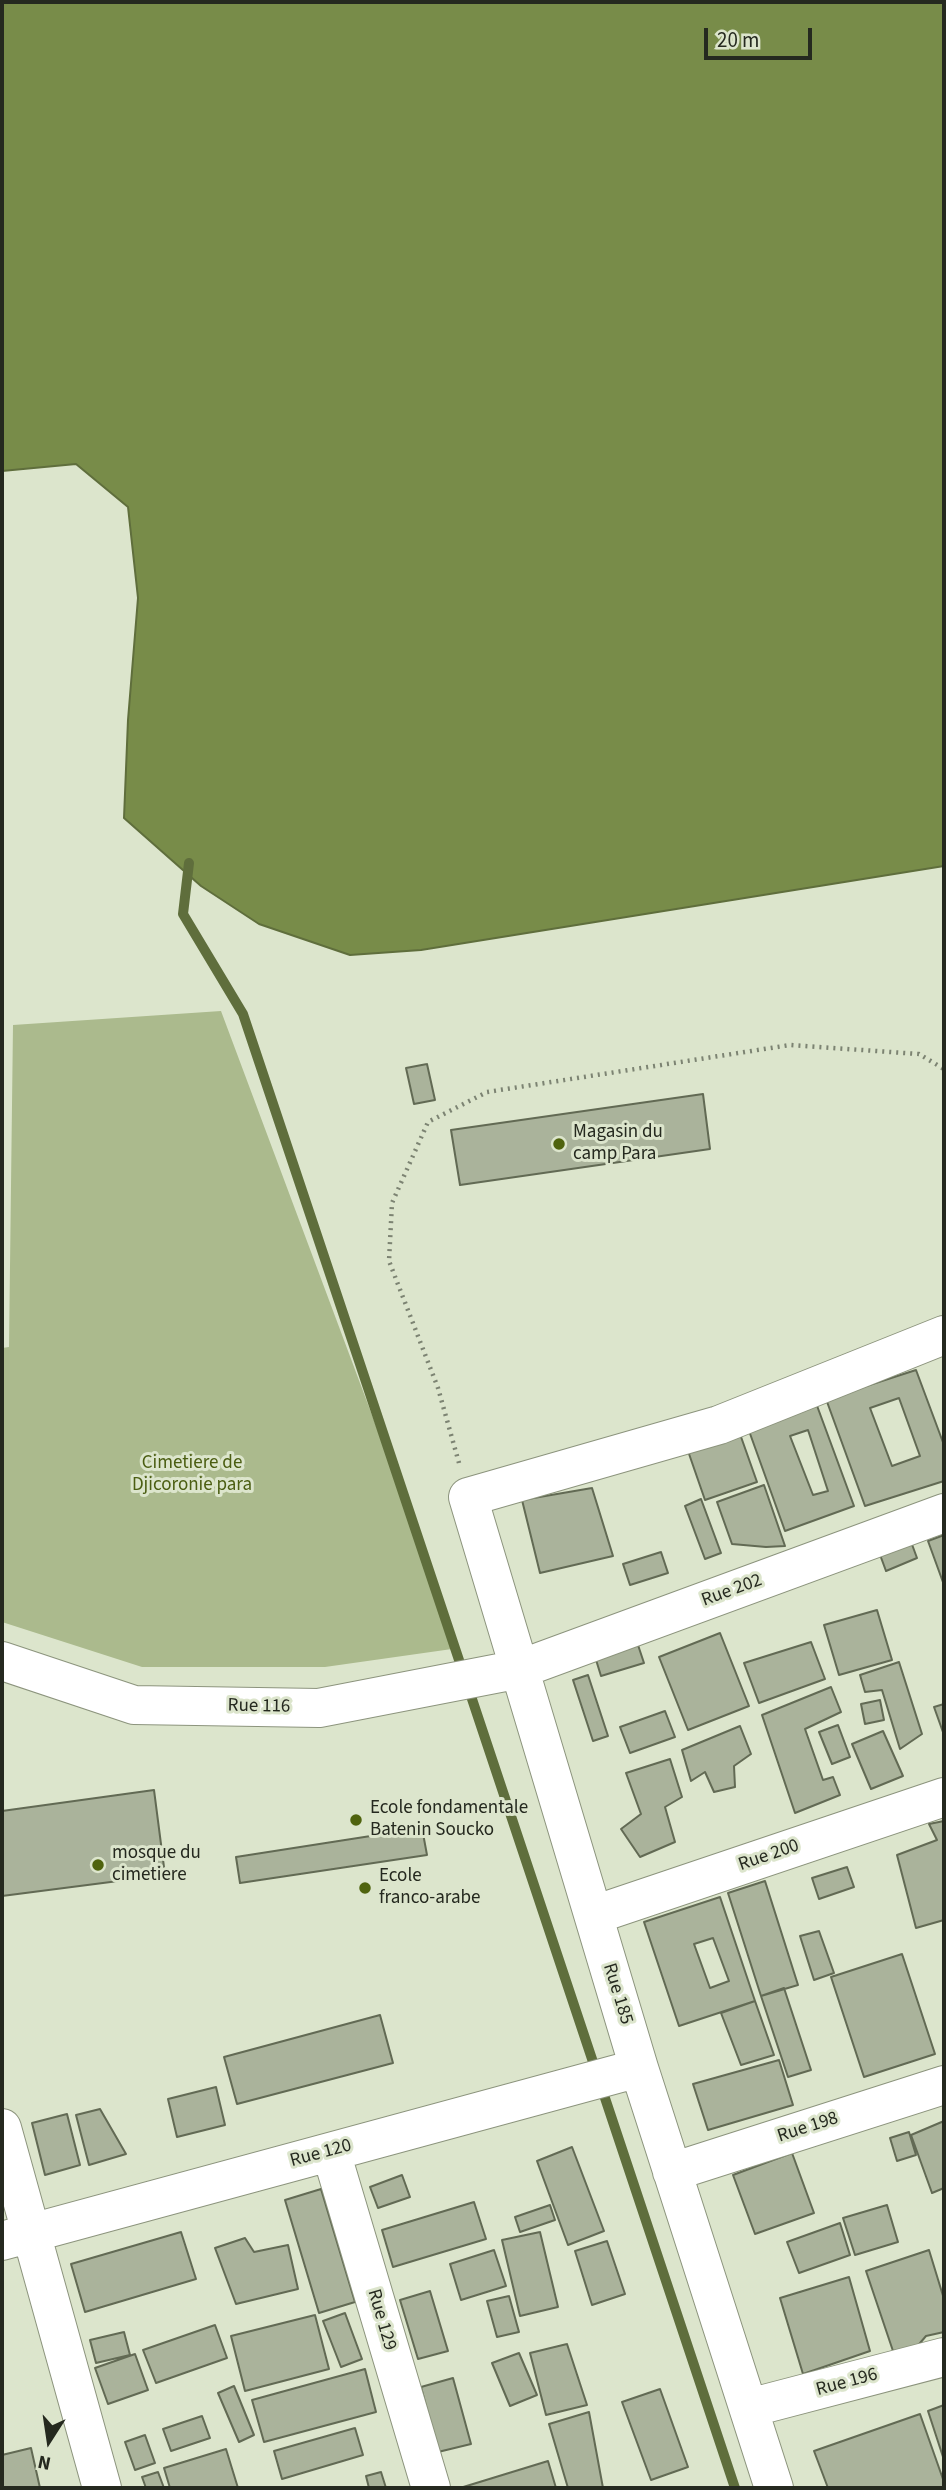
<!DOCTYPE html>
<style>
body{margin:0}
#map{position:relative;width:946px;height:2490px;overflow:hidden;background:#dce5cc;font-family:"Source Sans 3",sans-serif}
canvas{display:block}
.frame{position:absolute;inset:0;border:4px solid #25291f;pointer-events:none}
.north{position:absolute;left:14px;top:2406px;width:70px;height:70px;-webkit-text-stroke:5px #dce5cc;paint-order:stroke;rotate:192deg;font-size:19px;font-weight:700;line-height:28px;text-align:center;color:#25291f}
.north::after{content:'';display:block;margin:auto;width:24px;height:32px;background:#25291f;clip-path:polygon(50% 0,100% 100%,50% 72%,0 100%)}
.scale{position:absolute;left:704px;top:28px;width:108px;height:32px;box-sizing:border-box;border:4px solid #25291f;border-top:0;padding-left:9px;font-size:21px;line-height:24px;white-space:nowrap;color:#25291f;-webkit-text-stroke:5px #dce5cc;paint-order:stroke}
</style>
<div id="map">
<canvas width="946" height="2490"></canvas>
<div class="frame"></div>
<div class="north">N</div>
<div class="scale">20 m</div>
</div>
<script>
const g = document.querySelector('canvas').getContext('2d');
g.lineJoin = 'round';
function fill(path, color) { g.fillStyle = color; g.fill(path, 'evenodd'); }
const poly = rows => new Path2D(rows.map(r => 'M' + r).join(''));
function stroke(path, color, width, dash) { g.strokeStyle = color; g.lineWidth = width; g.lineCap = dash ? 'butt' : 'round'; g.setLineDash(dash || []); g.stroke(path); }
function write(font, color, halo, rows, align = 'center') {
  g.font = font + ' "Source Sans 3",sans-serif'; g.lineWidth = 6; g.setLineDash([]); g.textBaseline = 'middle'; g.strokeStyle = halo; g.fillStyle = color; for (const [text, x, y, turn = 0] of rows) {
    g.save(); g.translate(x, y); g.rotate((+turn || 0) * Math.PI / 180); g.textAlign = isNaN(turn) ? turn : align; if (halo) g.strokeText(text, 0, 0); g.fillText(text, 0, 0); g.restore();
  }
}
const green = poly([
 [221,1011,459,1648,325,1667,142,1667,2,1622,2,1348,9,1347,13,1025]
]);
const water = poly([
 [2,2,944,2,944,866,421,950,350,955,259,924,201,886,124,818,128,720,138,598,128,507,76,464,2,471,2,2]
]);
const stream = poly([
 [189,863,183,914,243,1014,463,1672],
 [468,1687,735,2488]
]);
const building = poly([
 [427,1064,435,1100,414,1104,406,1068,427,1064],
 [703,1094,710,1149,460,1185,451,1130,703,1094],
 [916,1370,944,1445,944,1481,865,1506,826,1399,916,1370],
 [899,1398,920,1456,892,1466,870,1408,899,1398],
 [816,1403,854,1506,785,1531,748,1428,816,1403],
 [808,1430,828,1491,813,1495,790,1436,808,1430],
 [740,1434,757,1482,705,1500,688,1451,740,1434],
 [764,1485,785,1546,766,1547,732,1544,717,1502,764,1485],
 [592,1488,613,1556,540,1573,522,1500,592,1488],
 [701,1499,721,1553,705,1559,685,1506,701,1499],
 [944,1535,944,1585,928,1541,944,1535],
 [910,1539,917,1558,886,1571,879,1552,910,1539],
 [661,1552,668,1573,630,1585,623,1564,661,1552],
 [877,1610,892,1660,839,1675,824,1625,877,1610],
 [720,1633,749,1706,688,1730,659,1657,720,1633],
 [635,1636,644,1663,601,1676,593,1650,635,1636],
 [811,1642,825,1679,759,1703,744,1663,811,1642],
 [899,1662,922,1734,900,1749,882,1690,865,1692,860,1675,899,1662],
 [588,1675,608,1736,593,1741,573,1680,588,1675],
 [831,1687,841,1712,805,1729,823,1780,833,1777,840,1795,795,1813,762,1715,831,1687],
 [880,1700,884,1720,865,1724,861,1704,880,1700],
 [944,1704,944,1735,934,1707,944,1704],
 [665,1711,675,1737,630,1753,620,1727,665,1711],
 [838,1725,850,1757,832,1764,819,1732,838,1725],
 [740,1726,751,1754,734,1766,735,1787,714,1792,705,1772,691,1781,682,1750,740,1726],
 [883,1731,903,1776,871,1789,852,1744,883,1731],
 [670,1759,682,1797,665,1807,675,1842,640,1857,621,1829,641,1814,626,1773,670,1759],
 [154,1790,165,1875,2,1896,2,1811,154,1790],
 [944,1821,944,1920,916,1928,897,1855,937,1840,929,1824,944,1821],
 [422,1828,427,1855,240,1883,236,1857,422,1828],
 [847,1867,854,1887,819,1899,812,1878,847,1867],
 [765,1881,798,1985,761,1996,728,1893,765,1881],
 [720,1897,755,2001,679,2026,644,1922,720,1897],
 [713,1938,729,1981,710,1988,694,1944,713,1938],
 [819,1931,834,1973,814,1980,800,1936,819,1931],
 [902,1954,935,2054,864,2077,831,1977,902,1954],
 [784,1988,811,2070,788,2077,761,1996,784,1988],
 [755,2001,774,2055,741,2065,721,2013,755,2001],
 [380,2015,393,2063,237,2104,224,2057,380,2015],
 [779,2060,793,2105,708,2130,693,2084,779,2060],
 [216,2087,225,2125,177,2137,168,2099,216,2087],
 [100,2109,126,2154,89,2165,76,2115,100,2109],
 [67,2114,80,2165,45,2175,32,2123,67,2114],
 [944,2121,944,2188,932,2193,911,2135,944,2121],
 [909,2132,916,2155,897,2161,890,2138,909,2132],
 [572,2147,604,2231,568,2245,537,2161,572,2147],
 [792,2153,814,2213,755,2234,733,2175,792,2153],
 [402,2175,410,2197,378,2208,370,2187,402,2175],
 [321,2189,355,2302,319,2313,285,2200,321,2189],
 [474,2202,486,2239,393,2267,382,2230,474,2202],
 [550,2205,555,2220,520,2232,515,2217,550,2205],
 [887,2205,898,2242,855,2255,843,2218,887,2205],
 [840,2223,850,2255,799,2273,787,2242,840,2223],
 [181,2232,196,2279,85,2312,71,2264,181,2232],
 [540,2232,558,2307,520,2316,502,2240,540,2232],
 [245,2238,254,2252,288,2245,298,2289,236,2304,215,2248,245,2238],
 [607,2241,625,2294,592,2305,575,2251,607,2241],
 [494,2250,506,2286,461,2300,450,2264,494,2250],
 [929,2250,944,2299,944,2332,926,2336,915,2349,893,2351,866,2271,929,2250],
 [849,2277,870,2351,803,2374,780,2298,849,2277],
 [430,2291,448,2351,418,2359,400,2300,430,2291],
 [509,2296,519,2332,497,2337,487,2301,509,2296],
 [345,2313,362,2359,341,2367,323,2321,345,2313],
 [315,2315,329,2369,245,2391,231,2336,315,2315],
 [215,2325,227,2358,156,2383,143,2350,215,2325],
 [124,2332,130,2355,96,2363,90,2340,124,2332],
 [567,2344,587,2405,546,2415,530,2353,567,2344],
 [519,2353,537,2395,510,2406,492,2363,519,2353],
 [135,2354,148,2390,108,2404,95,2368,135,2354],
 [365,2369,376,2412,264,2442,252,2400,365,2369],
 [453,2378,471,2444,438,2452,421,2387,453,2378],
 [234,2386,254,2435,239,2442,218,2393,234,2386],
 [660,2389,688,2467,651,2480,622,2402,660,2389],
 [944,2405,944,2460,928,2411,944,2405],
 [589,2412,603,2488,568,2488,549,2424,589,2412],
 [920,2414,944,2482,944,2488,828,2488,814,2451,920,2414],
 [202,2416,210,2438,171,2451,163,2429,202,2416],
 [355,2428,363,2455,282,2479,274,2451,355,2428],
 [145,2435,155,2463,135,2470,125,2442,145,2435],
 [31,2448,40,2488,2,2488,2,2455,31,2448],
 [226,2449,238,2488,170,2488,164,2468,226,2449],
 [548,2461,556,2488,460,2488,548,2461],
 [158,2472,164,2488,146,2488,142,2477,158,2472],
 [381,2472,386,2488,369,2488,366,2476,381,2472]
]);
const path = poly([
 [459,1463,438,1388,389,1261,392,1203,428,1122,487,1092,790,1045,919,1054,944,1069]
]);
const minor = poly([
 [2,1661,134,1705,319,1708,520,1669,944,1513],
 [594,1915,944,1797],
 [2,2128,102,2488],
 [331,2152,431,2488],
 [672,2172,944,2085],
 [2,2241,639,2068],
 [749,2408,944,2357],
 [774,2488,639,2068,468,1497,719,1425,944,1335]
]);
const markers = [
 [559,1144,7,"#4f630e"],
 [356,1820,7,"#4f630e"],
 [98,1865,7,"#4f630e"],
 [365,1888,7,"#4f630e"]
];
const poiNames = [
 ["Magasin du",573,1133],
 ["camp Para",573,1155],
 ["Ecole fondamentale",370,1809],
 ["Batenin Soucko",370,1831],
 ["mosque du",112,1854],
 ["cimetiere",112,1876],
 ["Ecole",379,1877],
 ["franco-arabe",379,1899]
];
const parkNames = [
 ["Cimetiere de",192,1464],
 ["Djicoronie para",192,1486]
];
const streetNames = [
 ["Rue 202",732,1591,-20],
 ["Rue 116",259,1707,1],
 ["Rue 200",769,1856,-19],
 ["Rue 185",617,1994,73],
 ["Rue 198",808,2128,-18],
 ["Rue 120",321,2154,-15],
 ["Rue 129",381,2320,74],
 ["Rue 196",847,2383,-15]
];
fill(green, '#abba8d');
fill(water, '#788c49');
stroke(water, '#5f6e3c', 2);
stroke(stream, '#5f6e3c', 10);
fill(building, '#aab39b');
stroke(building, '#626a54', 2);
stroke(minor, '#8c947d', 40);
stroke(path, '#7c8372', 4.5, [2, 5]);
stroke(minor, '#fff', 38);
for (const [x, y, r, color] of markers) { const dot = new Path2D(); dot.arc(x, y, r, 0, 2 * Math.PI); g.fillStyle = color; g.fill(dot); stroke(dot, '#dce5cc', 2.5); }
write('19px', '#25291f', '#dce5cc', poiNames, 'left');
write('19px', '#4b5e12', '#dce5cc', parkNames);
write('19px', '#25291f', '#dce5cc', streetNames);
</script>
